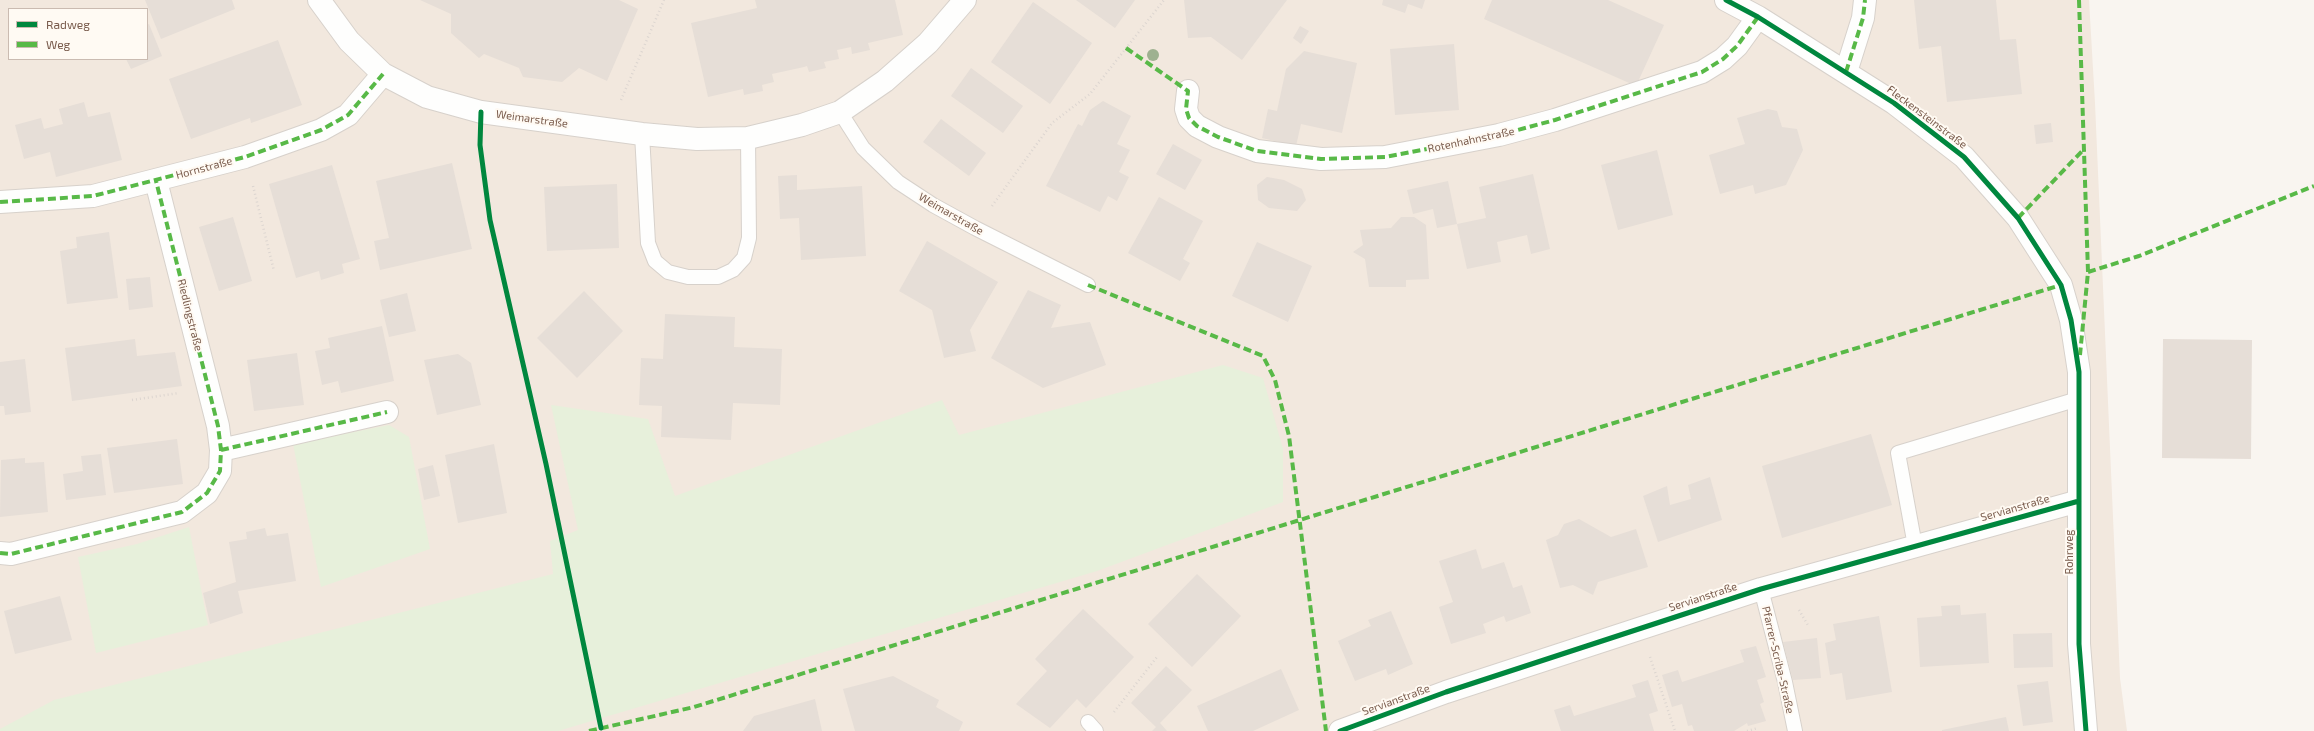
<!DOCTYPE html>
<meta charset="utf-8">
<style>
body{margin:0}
#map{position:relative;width:2314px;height:731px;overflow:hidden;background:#f9f5f0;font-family:"Exo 2",sans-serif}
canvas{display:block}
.legend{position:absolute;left:8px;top:8px;width:140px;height:52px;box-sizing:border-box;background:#fffaf3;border:1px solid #cabbb1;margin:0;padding:5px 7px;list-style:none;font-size:12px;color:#7a5c4d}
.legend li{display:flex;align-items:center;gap:8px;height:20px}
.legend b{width:20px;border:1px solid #cabbb1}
</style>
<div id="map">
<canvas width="2314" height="731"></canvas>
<ul class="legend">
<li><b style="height:5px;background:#00873e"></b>Radweg</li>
<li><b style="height:5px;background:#58b947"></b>Weg</li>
</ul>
</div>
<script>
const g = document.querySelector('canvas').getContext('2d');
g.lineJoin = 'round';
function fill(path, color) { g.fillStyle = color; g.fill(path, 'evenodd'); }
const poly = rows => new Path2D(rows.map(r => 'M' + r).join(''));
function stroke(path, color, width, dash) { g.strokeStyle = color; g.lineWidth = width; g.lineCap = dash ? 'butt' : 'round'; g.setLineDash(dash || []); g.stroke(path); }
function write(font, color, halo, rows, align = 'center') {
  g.font = font + ' "Exo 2",sans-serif'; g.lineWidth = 4; g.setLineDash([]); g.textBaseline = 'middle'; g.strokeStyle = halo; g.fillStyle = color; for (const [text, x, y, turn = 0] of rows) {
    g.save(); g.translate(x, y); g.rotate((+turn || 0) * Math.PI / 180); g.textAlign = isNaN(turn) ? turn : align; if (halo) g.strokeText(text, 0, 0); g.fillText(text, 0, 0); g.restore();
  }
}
const residential = poly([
 [0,0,2089,0,2095,103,2120,678,2127,731,0,731],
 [9,9,147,9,147,59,9,59]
]);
const green = poly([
 [1223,365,1263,378,1283,449,1283,502,1097,571,558,731,0,731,0,729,54,700,553,574,550,541,578,530,551,405,648,419,675,496,942,400,959,435],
 [389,425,409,437,430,549,321,587,293,444],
 [189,527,208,625,96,653,78,557,137,544]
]);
const building = poly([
 [145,0,232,0,235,9,161,39],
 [420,0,619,0,638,9,607,81,579,68,562,82,523,77,519,68,484,54,479,58,451,33,451,14],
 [755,0,895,0,903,35,868,43,870,50,852,54,851,47,837,50,839,59,824,62,826,68,809,72,807,66,804,67,772,74,774,82,762,85,763,91,744,95,743,89,708,97,691,23,757,8],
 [1076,0,1135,0,1115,28],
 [1184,0,1287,0,1242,60,1211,37,1188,38],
 [1383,0,1425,0,1422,9,1408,4,1405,13,1382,5],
 [1492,0,1608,0,1664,25,1636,86,1484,19],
 [1914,0,1996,0,2000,40,2016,39,2022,94,1947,102,1941,46,1919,49],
 [1033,2,1092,43,1050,104,991,62],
 [149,24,162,56,131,69,126,59,147,59,147,25],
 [1300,26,1309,31,1301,44,1293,38],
 [278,40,302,105,251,123,250,118,191,139,169,79],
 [1454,44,1459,110,1395,115,1390,49],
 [1304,51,1357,63,1342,133,1301,124,1296,146,1262,138,1268,109,1277,111,1286,69],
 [971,68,1023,106,1003,133,951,96],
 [1103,101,1131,116,1117,144,1130,150,1119,172,1129,177,1117,201,1108,196,1100,212,1046,186,1078,124,1082,126,1090,110],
 [84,102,88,117,110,112,122,160,56,177,50,152,24,159,15,125,41,118,44,129,63,124,59,109],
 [1768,109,1777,111,1782,127,1797,129,1803,150,1786,185,1755,194,1753,185,1720,194,1709,155,1745,144,1737,118],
 [941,119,986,153,969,176,923,142],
 [2051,123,2053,142,2036,144,2034,125],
 [1173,144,1202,160,1185,190,1156,174],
 [1657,150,1673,215,1618,230,1601,165],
 [452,163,472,249,380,270,374,241,389,238,376,181],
 [332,165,360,259,342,264,344,273,321,280,319,271,296,278,269,184],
 [1533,174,1550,249,1531,254,1527,235,1497,242,1501,262,1467,269,1457,224,1437,228,1433,209,1413,214,1407,190,1448,181,1457,224,1486,218,1479,187],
 [797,175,797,190,862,186,866,256,801,260,799,218,780,219,778,176],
 [1267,177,1284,180,1302,189,1306,200,1297,211,1269,208,1258,200,1257,185],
 [617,184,619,248,547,251,544,187],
 [1159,197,1203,221,1183,259,1190,263,1180,281,1128,253],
 [233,217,252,281,219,291,199,227],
 [1401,217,1414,217,1426,225,1429,279,1406,280,1406,287,1369,287,1365,259,1353,252,1363,245,1360,230,1391,228],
 [109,232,118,298,67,304,60,251,77,248,76,237],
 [927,241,998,282,970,330,976,351,944,358,932,310,899,291],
 [1257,242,1312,266,1288,322,1232,296],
 [150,277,153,307,129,310,126,279],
 [1028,290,1061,305,1051,328,1090,322,1106,365,1043,388,991,358],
 [584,291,623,331,577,378,537,338],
 [407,293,416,331,389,337,380,300],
 [665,314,735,317,734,347,782,349,780,405,733,403,731,440,661,437,662,406,639,405,641,358,663,359],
 [382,326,394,381,341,393,338,381,322,385,315,351,330,348,328,338],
 [135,339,137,356,175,352,182,386,72,401,65,348],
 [2163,339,2252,340,2251,459,2162,458],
 [297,353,304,405,254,411,247,360],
 [458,354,471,363,481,405,437,415,424,360],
 [25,359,31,412,5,415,4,406,0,406,0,362],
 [1871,434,1892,505,1782,538,1762,466],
 [177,439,183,484,114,493,107,448],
 [494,444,507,513,458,523,445,455],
 [101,454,106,495,66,500,63,474,83,471,81,456],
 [25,458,25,463,44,462,48,512,0,517,1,460],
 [433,465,440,496,424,500,418,469],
 [1710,477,1722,520,1658,542,1643,496,1667,486,1670,505,1691,499,1688,485],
 [1579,519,1611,537,1636,529,1648,567,1598,582,1593,595,1573,585,1560,588,1546,540,1558,535,1564,524],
 [265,528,267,536,288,533,296,581,238,591,243,613,210,624,203,593,236,582,229,542,247,539,246,532],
 [1476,549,1482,569,1504,562,1513,588,1522,585,1531,613,1506,622,1504,616,1483,624,1486,633,1451,644,1439,607,1453,602,1439,561],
 [1197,574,1241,616,1192,667,1148,624],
 [60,596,72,640,15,654,4,611],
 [1960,605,1961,615,1986,613,1989,663,1920,667,1917,618,1942,616,1941,606],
 [1083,609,1134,657,1086,708,1077,699,1050,728,1016,704,1047,671,1035,659],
 [1391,611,1413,664,1388,675,1386,669,1355,681,1338,641,1371,626,1368,620],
 [1879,616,1892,692,1846,700,1842,673,1830,675,1825,643,1836,640,1833,624],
 [2052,633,2053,667,2014,668,2013,634],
 [1817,638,1821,678,1793,680,1783,642],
 [1756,646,1766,677,1757,680,1764,702,1760,704,1766,721,1748,726,1747,723,1734,731,1694,731,1692,725,1688,726,1682,704,1672,707,1662,675,1678,670,1682,682,1744,662,1740,650],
 [1166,666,1192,690,1160,723,1167,731,1152,731,1156,727,1131,703],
 [1281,669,1299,710,1253,731,1208,731,1197,706],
 [893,676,939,700,936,707,963,722,959,731,855,731,843,689],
 [1648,680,1658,711,1649,714,1654,731,1561,731,1554,710,1570,705,1574,716,1636,697,1632,685],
 [2048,681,2053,722,2023,726,2017,685],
 [815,699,822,731,743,731,754,716],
 [2006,717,2009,731,1942,731,1942,730]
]);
const path = poly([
 [621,100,664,0],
 [253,186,274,271],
 [992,206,1052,123,1090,94,1164,0],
 [132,400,179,393],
 [1799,610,1809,627],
 [1650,657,1675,731],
 [1114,712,1157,657],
 [1747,731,1758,728]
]);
const lane = poly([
 [840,112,863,148,898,182,933,205,975,228,1088,285],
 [642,134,648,243,655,261,668,272,688,277,718,277,733,270,744,258,749,238,748,138],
 [1915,546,1898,453,2078,399],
 [1761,589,1785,682,1795,731],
 [1088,722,1096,731]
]);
const street = poly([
 [319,0,349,41,383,74,427,97,481,112,642,134,697,139,748,138,802,125,840,112,885,81,928,43,965,0],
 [1726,0,1758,17,1894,103,1964,157,2018,218,2061,285,2071,320,2079,372,2079,644,2086,731],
 [1846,72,1863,18,1865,0],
 [1188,91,1186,109,1189,118,1197,126,1218,137,1257,151,1321,159,1385,157,1499,135,1555,120,1702,72,1723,59,1737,46,1758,17],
 [0,202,93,196,245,157,321,130,348,115,383,74],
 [221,450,387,412],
 [0,553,11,554,182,512,207,493,220,471,221,450,218,426,156,181],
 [1340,731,1446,692,1761,589,2079,501]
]);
const quiet = poly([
 [2079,0,2088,272,2080,355],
 [1126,48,1188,91,1186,109,1189,118,1197,126,1218,137,1257,151,1321,159,1385,157,1499,135,1555,120,1702,72,1723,59,1737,46,1758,17],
 [1846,72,1863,18,1865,0],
 [0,202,93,196,245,157,321,130,348,115,383,74],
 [2018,218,2084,149],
 [2088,272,2139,256,2314,186],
 [1088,285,1263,356,1275,380,1289,436,1326,731],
 [221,450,387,412],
 [0,553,11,554,182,512,207,493,220,471,221,450,218,426,156,181],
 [589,731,694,707,2061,285]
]);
const cycleway = poly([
 [1726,0,1758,17,1894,103,1964,157,2018,218,2061,285,2071,320,2079,372,2079,644,2086,731],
 [481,112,480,145,490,220,546,464,601,728],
 [1340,731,1446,692,1761,589,2079,501]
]);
const trees = [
 [1153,55]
];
const streetNames = [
 ["Fleckensteinstraße",1927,117,37],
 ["Weimarstraße",532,119,8],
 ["Rotenhahnstraße",1471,140,-12],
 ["Hornstraße",204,168,-15],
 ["Weimarstraße",951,214,30],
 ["Riedlingstraße",190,315,76],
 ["Servianstraße",2015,508,-16],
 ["Rohrweg",2069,552,-90],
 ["Servianstraße",1703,597,-18],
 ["Pfarrer-Scriba-Straße",1778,660,77],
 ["Servianstraße",1396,700,-20]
];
fill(residential, '#f2e8de');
fill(green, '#e7f0db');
fill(building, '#e6ded7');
stroke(lane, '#d7d1cb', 16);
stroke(street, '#d7d1cb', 24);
stroke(path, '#dcd5d0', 2.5, [1, 3]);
stroke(lane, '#fefefd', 14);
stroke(street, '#fefefd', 22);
stroke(quiet, '#58b947', 4, [8, 4]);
stroke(cycleway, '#00873e', 5);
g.fillStyle = '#9eb190';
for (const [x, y] of trees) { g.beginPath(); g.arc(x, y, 6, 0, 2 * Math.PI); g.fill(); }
write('11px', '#7a5c4d', '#fffaf3', streetNames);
</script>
